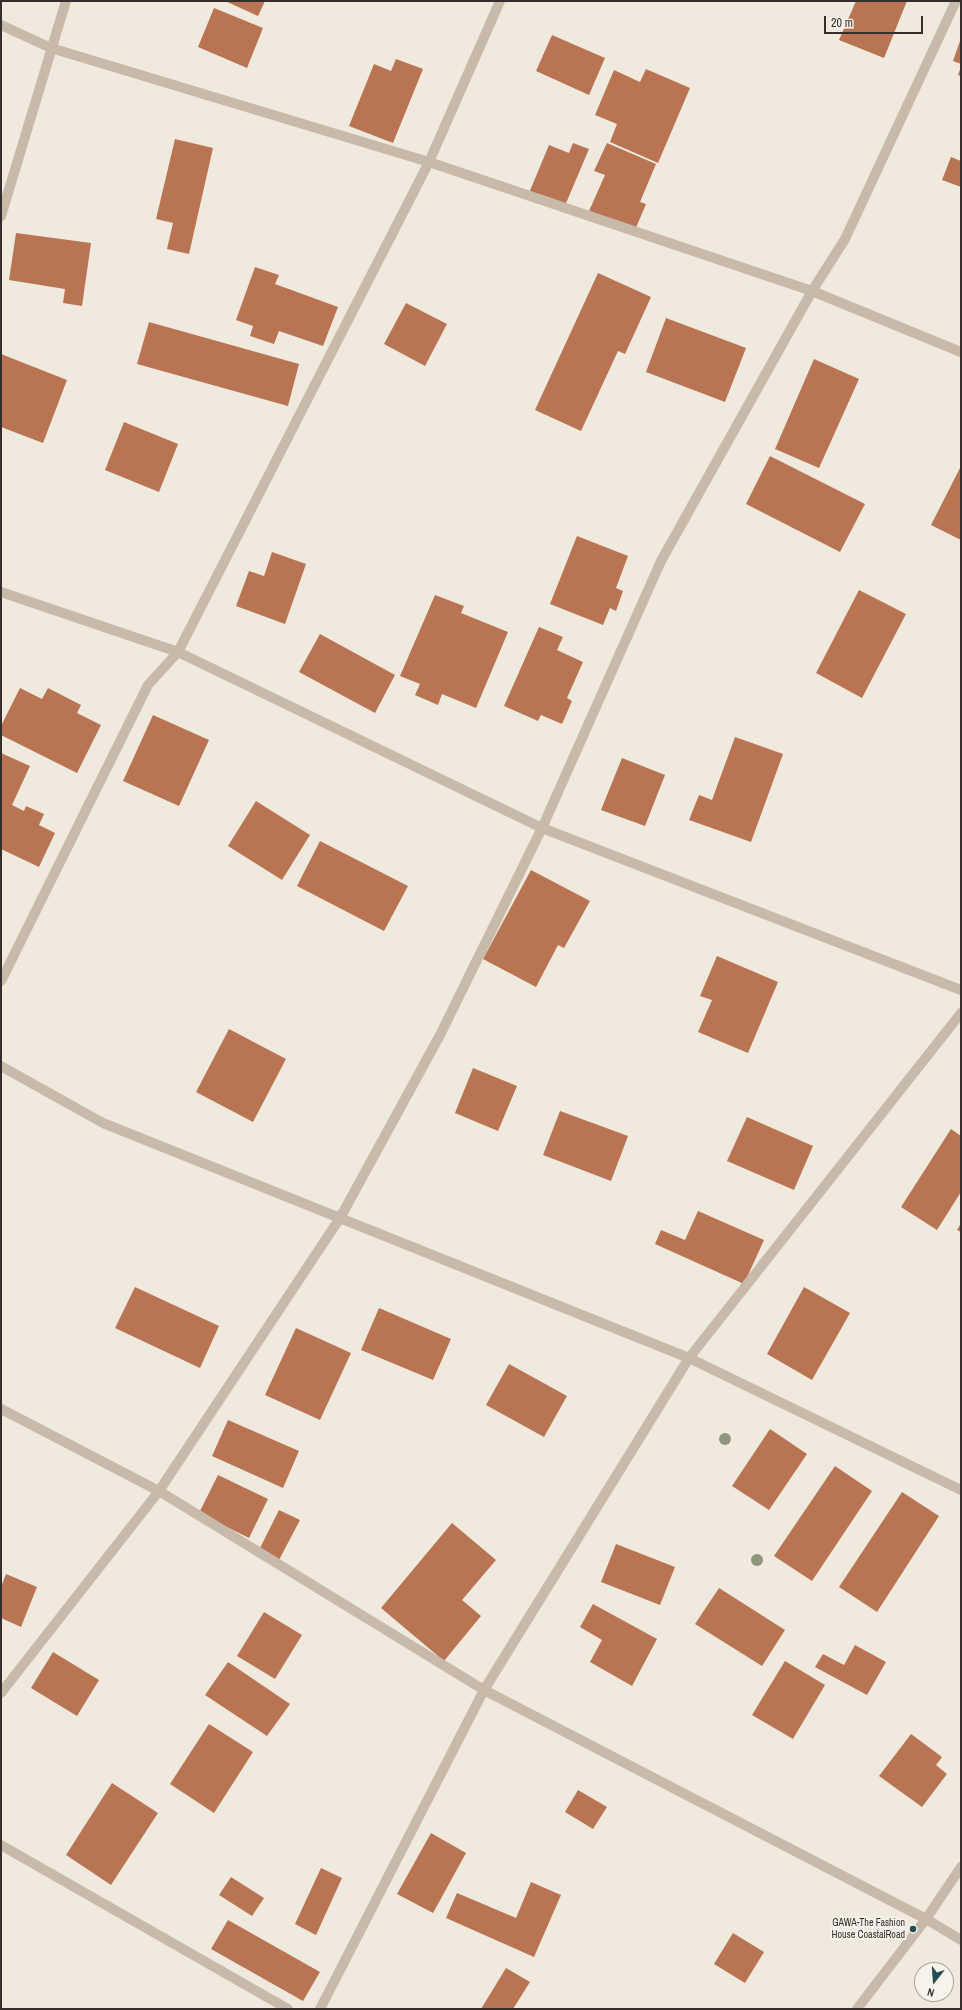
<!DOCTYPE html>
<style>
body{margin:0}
#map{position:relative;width:962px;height:2010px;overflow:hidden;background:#f0e9de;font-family:"Archivo Narrow",sans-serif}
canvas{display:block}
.frame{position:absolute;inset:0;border:2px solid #352e2a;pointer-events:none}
.north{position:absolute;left:914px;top:1962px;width:40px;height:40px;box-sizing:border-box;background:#f8f3ea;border:1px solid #aaa49d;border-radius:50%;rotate:197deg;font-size:11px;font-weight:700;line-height:16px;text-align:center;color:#352e2a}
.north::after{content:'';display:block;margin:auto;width:14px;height:18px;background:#234c53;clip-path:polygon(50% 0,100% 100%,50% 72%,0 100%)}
.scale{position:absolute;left:824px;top:16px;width:99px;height:18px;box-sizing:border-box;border:2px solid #352e2a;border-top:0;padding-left:5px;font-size:12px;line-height:14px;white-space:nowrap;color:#352e2a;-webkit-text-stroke:3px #f8f3ea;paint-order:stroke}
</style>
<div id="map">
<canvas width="962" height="2010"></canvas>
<div class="frame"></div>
<div class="north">N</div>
<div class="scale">20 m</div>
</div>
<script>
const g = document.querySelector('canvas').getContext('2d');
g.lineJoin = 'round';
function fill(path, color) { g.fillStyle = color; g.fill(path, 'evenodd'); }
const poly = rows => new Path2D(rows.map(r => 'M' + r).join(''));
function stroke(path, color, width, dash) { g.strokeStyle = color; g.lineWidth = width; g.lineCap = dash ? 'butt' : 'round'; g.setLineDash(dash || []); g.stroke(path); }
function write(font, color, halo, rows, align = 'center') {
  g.font = font + ' "Archivo Narrow",sans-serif'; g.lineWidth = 4; g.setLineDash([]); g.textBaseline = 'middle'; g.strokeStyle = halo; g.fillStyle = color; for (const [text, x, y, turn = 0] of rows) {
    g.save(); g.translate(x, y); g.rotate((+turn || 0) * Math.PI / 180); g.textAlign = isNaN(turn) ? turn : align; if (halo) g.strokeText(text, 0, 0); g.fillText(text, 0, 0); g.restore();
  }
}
const building = poly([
 [225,1,265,1,258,16],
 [856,1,907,1,884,58,839,40],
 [214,8,263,28,247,68,198,47],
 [552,35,605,58,589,95,536,71],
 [961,38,961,64,953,61],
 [396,59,423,69,393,143,349,126,374,64,391,71],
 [961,67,961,76,958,75],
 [646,69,690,88,658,163,610,142,617,124,595,115,614,70,640,82],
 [175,139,213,148,189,254,167,249,173,223,156,219],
 [573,143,589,149,564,208,529,193,549,145,569,153],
 [607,143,656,164,640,202,646,204,635,230,589,211,605,175,594,171],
 [951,157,961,161,961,187,942,180],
 [16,233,91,243,82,306,63,303,65,289,9,280],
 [255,267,279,275,275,284,338,307,323,346,279,331,274,344,250,336,253,326,236,320],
 [598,273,651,297,625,354,618,351,581,431,535,410],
 [406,303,447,324,425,366,384,344],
 [666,318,746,348,725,402,646,372],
 [149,322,299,364,288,406,137,364],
 [1,354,67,380,43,443,1,427],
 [814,359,859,379,819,468,775,449],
 [124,422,178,444,159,492,105,470],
 [770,456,865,504,840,552,746,504],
 [961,466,961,540,931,525],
 [577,536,628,556,616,588,623,591,616,611,610,608,603,625,550,604],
 [272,552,306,564,285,624,236,606,249,571,264,576],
 [859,590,906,614,862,698,816,673],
 [435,595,464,606,461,613,508,632,476,708,442,694,438,705,415,695,420,684,400,676],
 [539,627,563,637,557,650,583,662,567,698,572,701,562,724,541,715,538,721,504,706],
 [320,634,395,675,375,713,299,672],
 [20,688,42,699,48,688,81,705,77,713,101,725,77,773,1,735,1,726],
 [153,715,209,740,179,806,123,781],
 [735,737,783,754,751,842,689,820,699,795,712,800],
 [1,753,30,766,12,805,24,811,26,806,44,814,39,825,55,833,39,867,1,849],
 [622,758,665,775,645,826,601,810],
 [256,801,310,835,282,880,228,846],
 [320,841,408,886,384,931,297,886],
 [531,870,590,901,564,948,558,945,536,987,483,959],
 [717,956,778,982,748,1053,698,1032,712,1000,700,996],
 [229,1029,286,1059,253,1122,196,1092],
 [473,1068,517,1086,498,1131,455,1113],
 [560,1111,628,1136,611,1181,543,1155],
 [747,1117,813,1146,794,1190,727,1161],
 [951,1129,961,1136,961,1192,937,1230,901,1207],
 [698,1211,764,1240,744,1284,655,1244,661,1230,685,1240],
 [961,1223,961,1232,957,1230],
 [135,1287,219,1326,200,1368,115,1328],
 [804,1287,850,1313,812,1380,767,1354],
 [379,1308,451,1339,433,1380,361,1350],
 [296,1328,351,1353,320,1420,265,1395],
 [509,1364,567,1396,544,1437,486,1405],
 [228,1420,299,1451,283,1488,212,1456],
 [770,1429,807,1454,769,1510,732,1486],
 [835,1466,872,1491,812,1581,774,1556],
 [218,1475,268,1499,249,1538,199,1513],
 [902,1492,939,1516,877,1612,839,1587],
 [279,1510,300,1520,279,1560,259,1550],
 [452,1523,496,1560,462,1600,481,1616,444,1661,381,1608],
 [616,1544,675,1567,660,1605,601,1582],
 [6,1574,37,1587,21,1627,1,1618,1,1587],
 [719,1588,785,1630,762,1666,695,1624],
 [593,1604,657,1639,632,1686,590,1662,602,1640,580,1627],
 [264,1612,302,1635,275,1679,237,1656],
 [855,1645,886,1662,867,1695,815,1667,823,1654,844,1665],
 [53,1652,99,1680,77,1716,31,1688],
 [785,1661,825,1685,793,1739,752,1715],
 [228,1662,290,1704,267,1736,205,1695],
 [209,1724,253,1752,214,1813,170,1784],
 [911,1734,942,1757,936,1765,947,1774,922,1807,879,1776],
 [112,1783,158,1813,111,1885,66,1855],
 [578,1790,607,1807,593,1829,565,1812],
 [431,1833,466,1853,433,1913,397,1894],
 [321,1868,342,1878,316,1935,295,1924],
 [231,1877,264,1898,252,1916,219,1895],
 [531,1882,561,1895,534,1957,446,1918,457,1893,516,1918],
 [228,1920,320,1972,303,2001,211,1949],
 [733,1933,764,1952,745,1983,714,1964],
 [506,1968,530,1982,513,2009,481,2009]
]);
const minor = poly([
 [1,25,51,48,429,162,812,291,961,352],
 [1,216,66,1],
 [1,592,178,652,542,828,961,990],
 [1,981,148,685,178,652,429,162,500,1],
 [1,1066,103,1123,689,1358,961,1490],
 [1,1409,159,1491,484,1690,926,1919,961,1940],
 [1,1693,159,1491,340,1218,440,1035,542,828,661,561,812,291,845,239,956,1],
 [1,1845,288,2009],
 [320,2009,484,1690,689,1358,961,1013],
 [857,2009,926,1919,961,1867]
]);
const trees = [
 [725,1439],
 [757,1560]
];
const markers = [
 [913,1929,4,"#234c53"]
];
const poiNames = [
 ["GAWA-The Fashion",905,1923],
 ["House CoastalRoad",905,1935]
];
fill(building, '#b97553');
stroke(minor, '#c7baab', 10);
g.fillStyle = '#90957e';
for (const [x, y] of trees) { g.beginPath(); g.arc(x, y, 6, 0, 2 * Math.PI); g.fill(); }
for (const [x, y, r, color] of markers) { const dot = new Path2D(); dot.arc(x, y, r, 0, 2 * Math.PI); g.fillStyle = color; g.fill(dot); stroke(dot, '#f8f3ea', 1.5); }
write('10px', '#352e2a', '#f8f3ea', poiNames, 'right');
</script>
